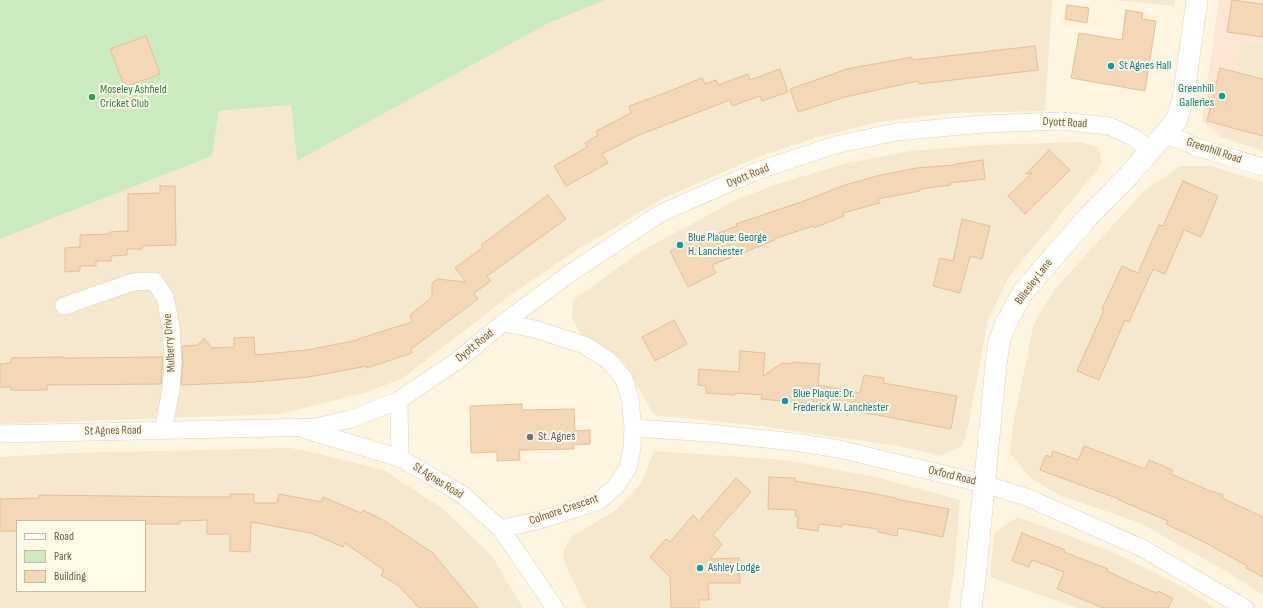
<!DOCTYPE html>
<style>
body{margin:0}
#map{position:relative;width:1263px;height:608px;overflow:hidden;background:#fdf5e0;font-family:"Sofia Sans Condensed",sans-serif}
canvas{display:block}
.legend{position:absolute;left:16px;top:520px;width:130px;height:72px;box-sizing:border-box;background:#fff9e7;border:1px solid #c7bba7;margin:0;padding:5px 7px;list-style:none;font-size:12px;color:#745d47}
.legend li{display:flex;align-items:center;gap:8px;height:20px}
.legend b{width:20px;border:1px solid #c7bba7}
</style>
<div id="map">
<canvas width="1263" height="608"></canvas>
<ul class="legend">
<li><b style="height:5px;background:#fff"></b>Road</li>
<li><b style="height:11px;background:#cbeabf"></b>Park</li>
<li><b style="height:11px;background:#f3d7b7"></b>Building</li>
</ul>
</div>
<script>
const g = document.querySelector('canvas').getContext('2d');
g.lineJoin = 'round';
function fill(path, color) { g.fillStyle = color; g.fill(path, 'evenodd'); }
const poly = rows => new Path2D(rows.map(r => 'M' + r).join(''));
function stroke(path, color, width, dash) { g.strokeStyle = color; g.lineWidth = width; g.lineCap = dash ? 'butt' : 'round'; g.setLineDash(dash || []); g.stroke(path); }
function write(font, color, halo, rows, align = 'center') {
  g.font = font + ' "Sofia Sans Condensed",sans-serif'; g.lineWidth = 4; g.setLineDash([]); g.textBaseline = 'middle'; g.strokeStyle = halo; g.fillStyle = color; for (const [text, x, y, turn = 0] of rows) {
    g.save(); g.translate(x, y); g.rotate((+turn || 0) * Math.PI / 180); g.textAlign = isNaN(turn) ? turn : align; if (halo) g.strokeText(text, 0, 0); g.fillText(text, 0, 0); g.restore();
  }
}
const residential = poly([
 [605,0,1052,0,1045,111,951,113,879,122,815,138,758,157,664,198,577,250,513,293,403,378,368,392,280,414,0,424,0,239,212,156,219,111,291,105,297,161,549,23],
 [1115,0,1175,0,1174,6],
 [1243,41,1263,44,1263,151,1221,137],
 [1080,142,1099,147,1102,164,1008,278,988,320,968,426,963,445,941,456,899,446,759,426,654,415,622,360,581,335,572,318,573,300,643,250,734,201,771,186,847,163,911,151,984,145],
 [1180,166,1210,166,1263,182,1263,595,1224,570,1140,523,1059,495,1031,478,1010,453,1013,425,1033,327,1040,313,1055,289,1143,192],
 [290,448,311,452,384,470,442,508,492,556,523,608,0,608,0,457,71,453],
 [17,521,145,521,145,591,17,591],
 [654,451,785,460,876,477,960,500,954,572,948,608,586,608,565,564,563,552,571,537,616,510,642,482],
 [1018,517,1113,552,1183,587,1215,608,1077,608,990,577,994,533]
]);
const commercial = poly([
 [1219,0,1263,0,1263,44,1243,41,1221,137,1202,121]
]);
const green = poly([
 [0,0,605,0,549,23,297,161,291,105,219,111,212,156,0,239]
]);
const building = poly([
 [1232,0,1263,4,1263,37,1227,32,1232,0],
 [1067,5,1089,8,1087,23,1065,19,1067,5],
 [1126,10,1143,13,1142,19,1156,21,1145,91,1071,78,1079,33,1122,40,1126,10],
 [146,36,160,74,125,87,110,49,146,36],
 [1035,46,1038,70,919,84,918,81,845,97,798,112,790,89,847,69,912,57,912,60,1035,46],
 [1220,68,1263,79,1263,136,1207,121,1220,68],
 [780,69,788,92,762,101,760,96,732,106,730,100,639,135,602,154,608,163,566,186,554,166,587,147,585,143,598,135,596,131,631,113,629,106,662,94,702,78,705,84,716,80,718,85,748,74,750,80,780,69],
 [1049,150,1070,170,1025,214,1008,196,1032,173,1026,174,1049,150],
 [983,160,985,179,950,183,951,185,920,189,920,191,878,199,880,203,843,213,844,216,814,228,813,226,774,239,775,240,712,265,716,273,688,287,670,251,698,237,700,240,737,226,736,224,804,201,842,186,877,176,916,168,955,165,955,164,983,160],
 [1183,181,1218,196,1201,237,1184,230,1165,274,1153,269,1129,322,1125,320,1099,380,1077,371,1104,310,1102,309,1122,266,1138,273,1159,225,1163,226,1183,181],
 [160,186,175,186,176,245,142,246,142,249,127,249,127,255,111,256,111,261,96,261,96,266,80,266,80,271,65,272,65,248,80,247,80,235,110,234,110,232,128,231,128,194,160,193,160,186],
 [548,195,566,219,487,276,491,281,474,293,478,299,411,349,412,353,367,368,367,366,309,377,254,382,181,385,183,362,182,346,198,345,204,338,212,348,234,347,234,338,254,337,255,355,307,350,358,340,358,339,412,322,410,315,432,297,432,283,438,279,466,282,455,268,483,247,481,245,548,195],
 [962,219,990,226,982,259,970,256,960,293,933,286,940,258,953,261,962,219],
 [674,320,687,344,655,361,642,337,674,320],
 [740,351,765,353,763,376,782,363,793,364,793,362,820,364,818,385,860,393,864,375,884,378,883,383,957,396,951,429,824,405,761,399,762,395,735,393,735,395,706,393,706,386,698,385,699,369,739,372,740,351],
 [63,357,63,358,163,357,161,384,47,385,47,390,11,390,11,387,0,387,0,364,11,363,11,358,63,357],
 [522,404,522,410,574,409,575,431,590,430,590,444,573,445,574,449,519,450,520,460,497,461,497,452,471,453,470,406,522,404],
 [1084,446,1145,469,1149,460,1173,470,1171,474,1208,490,1223,495,1222,498,1263,517,1263,577,1246,568,1247,566,1206,543,1166,524,1168,521,1119,500,1119,499,1040,470,1046,455,1051,457,1053,451,1078,460,1084,446],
 [769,477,795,478,795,481,871,493,896,498,896,499,949,509,943,537,898,528,897,536,878,532,878,529,842,524,842,527,819,524,818,531,797,528,798,516,795,516,796,510,768,509,769,477],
 [736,478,751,492,713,535,722,544,710,559,739,558,740,583,708,583,709,600,699,600,699,608,671,608,670,577,650,557,666,539,670,542,693,515,699,521,736,478],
 [230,494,254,494,254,503,277,503,279,494,321,502,323,497,361,513,363,510,383,520,433,553,478,608,419,608,399,586,381,575,384,570,345,543,343,547,311,533,251,522,250,552,230,551,230,534,207,534,207,520,180,521,180,524,145,524,145,521,17,521,17,531,0,531,0,499,39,498,39,495,191,497,230,497,230,494],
 [1022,533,1065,550,1064,552,1108,569,1107,571,1128,581,1156,593,1158,591,1173,598,1168,608,1103,608,1057,589,1064,572,1032,560,1029,567,1012,561,1022,533]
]);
const minor = poly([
 [1164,135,1184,141,1196,147,1263,167],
 [64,306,133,282,154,281,165,297,171,327,173,361,171,390,163,430],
 [399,400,400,458],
 [633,428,710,433,794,442,839,449,984,484,1026,497,1142,548,1245,608],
 [306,430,400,458,463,495,501,529,555,608],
 [0,434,316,427,351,419,399,400,457,361,503,323,569,274,661,213,757,171,835,145,896,132,983,124,1062,121,1109,126,1133,137,1151,151],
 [501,529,544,519,599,501,616,486,628,468,632,448,633,428,630,399,624,379,608,360,584,345,535,329,503,323]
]);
const tertiary = poly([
 [971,608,975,579,996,365,999,343,1005,325,1023,292,1088,217,1130,174,1176,121,1183,100,1197,0]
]);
const markers = [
 [1111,66,4,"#0f9aa8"],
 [1222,96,4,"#0f9aa8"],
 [92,97,4,"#2e9e5b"],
 [680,245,4,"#0f9aa8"],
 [785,401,4,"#0f9aa8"],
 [530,437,4,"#6b7280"],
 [700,568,4,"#0f9aa8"]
];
const cultureNames = [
 ["St Agnes Hall",1119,66],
 ["Greenhill",1214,89,"right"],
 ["Galleries",1214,103,"right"],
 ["Blue Plaque: George",688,238],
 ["H. Lanchester",688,252],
 ["Blue Plaque: Dr.",793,394],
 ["Frederick W. Lanchester",793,408],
 ["Ashley Lodge",708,568]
];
const leisureNames = [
 ["Moseley Ashfield",100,90],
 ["Cricket Club",100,104]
];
const streetNames = [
 ["Dyott Road",1065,123,3],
 ["Greenhill Road",1214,151,19],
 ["Dyott Road",748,176,-22],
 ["Billesley Lane",1034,282,-53],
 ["Mulberry Drive",170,343,-94],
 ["Dyott Road",475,346,-39],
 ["St Agnes Road",113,431,-1],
 ["Oxford Road",952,476,14],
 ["St Agnes Road",438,481,32],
 ["Colmore Crescent",564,510,-19]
];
const worshipNames = [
 ["St. Agnes",538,437]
];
fill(residential, '#f5e8cf');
fill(commercial, '#fee6d4');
fill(green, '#cbeabf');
fill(building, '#f3d7b7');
stroke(building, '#e6bf97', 1);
stroke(minor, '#e1d2bc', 18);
stroke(tertiary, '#e1d2bc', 22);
stroke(minor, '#fff', 17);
stroke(tertiary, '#fff', 21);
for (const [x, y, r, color] of markers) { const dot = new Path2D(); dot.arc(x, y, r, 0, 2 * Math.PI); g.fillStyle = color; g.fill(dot); stroke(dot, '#fff9e7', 1.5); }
write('12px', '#0d838f', '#fff9e7', cultureNames, 'left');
write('12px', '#27864d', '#fff9e7', leisureNames, 'left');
write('12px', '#745d47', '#fff9e7', streetNames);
write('12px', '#5b616d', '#fff9e7', worshipNames, 'left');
</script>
